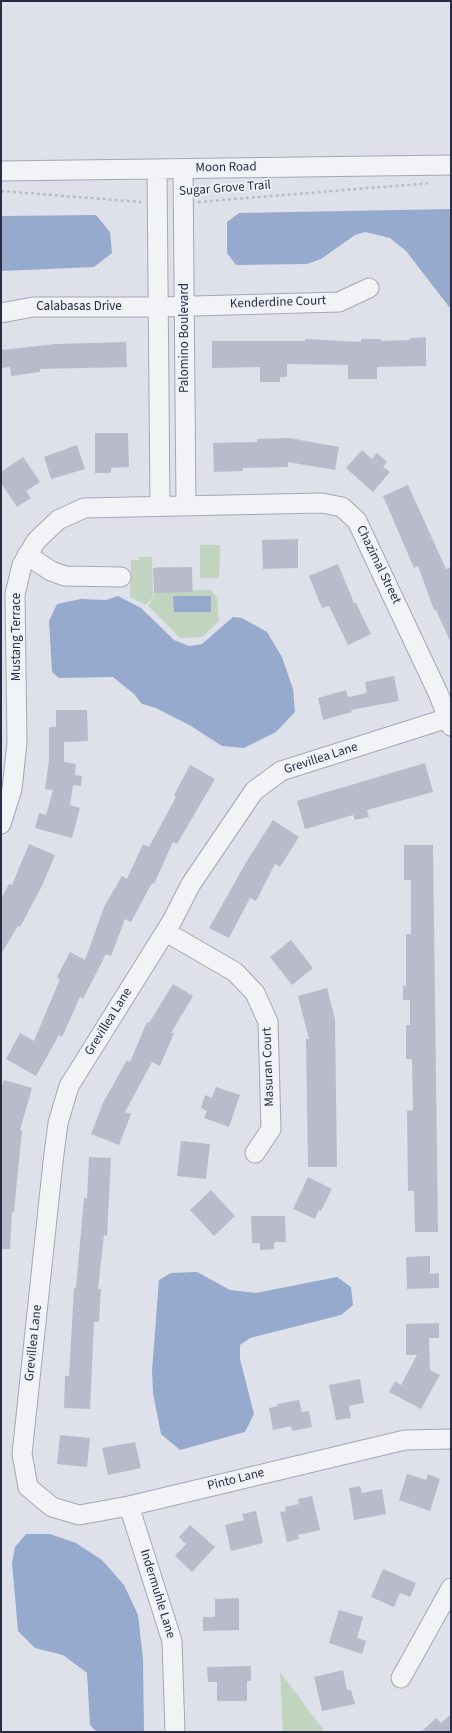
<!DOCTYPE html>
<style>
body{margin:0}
#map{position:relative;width:452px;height:1733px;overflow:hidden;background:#dee1e9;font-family:"Source Sans 3",sans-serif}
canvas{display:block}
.frame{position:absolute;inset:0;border:2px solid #262d42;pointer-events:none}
</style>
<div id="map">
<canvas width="452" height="1733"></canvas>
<div class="frame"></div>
</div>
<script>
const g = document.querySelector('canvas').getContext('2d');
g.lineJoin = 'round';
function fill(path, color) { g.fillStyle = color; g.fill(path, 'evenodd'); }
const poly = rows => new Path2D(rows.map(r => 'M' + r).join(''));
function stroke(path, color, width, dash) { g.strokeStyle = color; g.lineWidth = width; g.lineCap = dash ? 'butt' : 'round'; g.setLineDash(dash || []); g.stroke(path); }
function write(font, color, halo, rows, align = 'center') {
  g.font = font + ' "Source Sans 3",sans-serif'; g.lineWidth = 3.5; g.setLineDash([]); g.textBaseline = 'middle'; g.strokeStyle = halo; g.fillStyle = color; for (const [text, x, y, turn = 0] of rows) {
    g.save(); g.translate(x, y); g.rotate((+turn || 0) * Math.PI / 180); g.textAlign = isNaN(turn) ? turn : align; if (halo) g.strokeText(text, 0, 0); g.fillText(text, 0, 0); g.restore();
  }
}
const green = poly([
 [200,545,220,545,219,578,200,578],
 [138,557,152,557,153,597,146,605,130,597,131,560,138,560],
 [155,567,192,567,193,590,211,590,217,598,219,621,202,637,180,638,148,606,154,597],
 [280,1672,325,1732,283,1732]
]);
const water = poly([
 [451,209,451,420,450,308,406,251,390,238,365,232,355,235,321,259,307,264,236,265,227,253,227,222,239,213],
 [96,215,110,232,112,253,94,267,1,271,1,216],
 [118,596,141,608,174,640,189,646,202,644,233,617,242,618,267,632,282,657,293,689,295,712,276,732,244,748,222,746,191,726,156,708,142,704,134,694,113,677,59,678,52,672,49,621,57,604,81,599,106,600],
 [173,596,211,596,211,612,174,612],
 [197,1272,230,1290,256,1293,337,1277,351,1287,353,1305,341,1315,250,1338,240,1345,240,1359,254,1414,245,1432,180,1450,161,1434,153,1393,152,1371,159,1280,171,1273],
 [26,1534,50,1534,76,1543,102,1560,124,1585,138,1615,143,1659,144,1732,97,1732,90,1725,87,1673,63,1655,35,1648,18,1631,12,1563,15,1547]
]);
const building = poly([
 [426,337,426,366,377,367,377,379,348,379,348,365,287,364,287,377,280,377,280,382,260,382,260,367,212,368,212,341,305,341,305,339,361,342,361,339,381,339,381,341,410,340,410,338],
 [126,342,127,367,40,369,40,372,11,376,10,367,2,368,1,350,56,344],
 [95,433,128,433,129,467,111,468,111,473,95,473],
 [289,438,339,447,335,470,288,462,288,467,243,468,243,471,214,472,213,443,257,442,257,439],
 [77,445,85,469,51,479,44,457],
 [362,450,372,459,377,453,387,462,383,467,390,472,373,492,346,468],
 [23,457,40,482,26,491,31,498,17,507,1,483,1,472],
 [408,485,446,569,451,567,451,643,436,610,434,610,418,566,414,568,383,496],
 [298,539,298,568,263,569,262,540],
 [338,564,354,603,356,603,371,634,348,645,329,606,322,608,309,576],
 [192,567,192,592,154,593,153,568],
 [394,676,399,701,351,710,352,712,323,720,318,698,346,690,348,697,367,693,365,682],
 [56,710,87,710,88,741,64,742,64,762,76,764,75,775,82,776,81,786,73,785,70,805,80,808,72,838,35,828,39,813,46,815,53,790,45,789,49,760,49,727,56,727],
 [425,763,433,792,367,810,369,817,355,820,353,815,305,829,297,801],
 [190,765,215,779,177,844,173,842,154,884,152,883,131,922,125,919,111,956,106,954,83,999,80,997,62,1037,59,1035,36,1076,6,1059,20,1033,34,1041,60,979,57,977,70,952,85,960,104,907,122,876,127,879,143,844,149,847,176,797,174,795],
 [273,820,299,837,280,867,275,864,256,901,250,898,229,938,209,928,248,859],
 [29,844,55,855,42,886,20,927,18,926,1,954,1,899,9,884,12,885],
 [404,845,433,845,438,1232,415,1232,414,1191,408,1191,407,1111,413,1110,412,1059,406,1059,406,1025,410,1025,410,1000,403,1000,403,986,406,986,406,934,411,934,411,880,404,880],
 [291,940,313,968,292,985,270,957],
 [173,984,193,996,171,1033,174,1033,160,1066,152,1062,125,1112,131,1114,119,1145,91,1134,103,1103,127,1060,130,1062,147,1022,149,1023],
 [327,988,335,1019,337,1167,308,1167,306,1039,309,1039,298,996],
 [4,1080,32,1088,20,1130,22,1130,14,1212,12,1212,10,1249,1,1249,1,1090],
 [216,1087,240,1095,229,1127,204,1118,207,1111,201,1108,205,1095,212,1098],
 [181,1141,210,1144,206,1179,177,1176],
 [89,1157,111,1158,107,1236,104,1235,98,1289,101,1289,99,1322,94,1322,90,1409,64,1408,65,1376,69,1376,74,1288,76,1288,84,1198,87,1198],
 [308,1177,332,1189,321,1211,319,1210,315,1219,293,1209],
 [211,1190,235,1216,214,1236,190,1210],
 [251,1216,285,1216,286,1242,274,1242,274,1249,260,1250,260,1243,252,1243],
 [430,1256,430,1274,439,1273,439,1288,407,1289,406,1257],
 [439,1323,439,1338,429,1338,430,1370,440,1375,421,1409,389,1392,395,1381,401,1385,417,1355,406,1355,406,1324],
 [360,1379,364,1403,349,1406,351,1418,336,1420,329,1385],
 [299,1400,302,1412,309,1411,312,1427,292,1431,291,1426,273,1430,269,1408,278,1406,277,1404],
 [60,1435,90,1438,87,1467,57,1464],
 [135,1442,141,1468,108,1475,102,1448],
 [407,1474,426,1480,428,1474,440,1479,430,1511,399,1500],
 [360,1486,362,1493,382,1489,386,1514,354,1520,349,1488],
 [312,1496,320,1530,298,1535,299,1539,287,1542,280,1512,286,1511,285,1507,299,1504,298,1499],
 [256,1511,263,1543,231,1551,225,1525,244,1520,242,1514],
 [190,1525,215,1547,192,1572,175,1556,186,1544,179,1537],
 [383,1569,416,1583,410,1597,400,1593,394,1607,371,1597],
 [239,1598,239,1630,203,1631,203,1617,215,1617,215,1599],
 [339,1610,363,1617,357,1638,366,1641,362,1654,329,1643],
 [251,1666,251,1681,247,1681,247,1701,217,1701,217,1682,208,1682,207,1667],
 [343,1670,347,1690,351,1690,355,1704,322,1711,314,1677],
 [451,1714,451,1732,421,1732,436,1718,441,1723]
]);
const path = poly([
 [1,191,141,202],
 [198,202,431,183]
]);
const minor = poly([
 [157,169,160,506],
 [183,169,186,506],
 [1,171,451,165],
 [1,313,33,307,158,307,339,302,369,288],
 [27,555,51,571,65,576,121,577],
 [448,718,281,771,254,791,191,884,172,921,69,1086,58,1123,53,1162,22,1454,28,1487,52,1507,79,1515,129,1506,405,1440,451,1439],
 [1,824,12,789,17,743,15,594,22,565,36,541,58,520,84,508,322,503,342,507,357,521,438,693,451,726],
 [166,932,235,972,255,993,268,1022,271,1129,255,1153],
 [129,1506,172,1641,175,1732],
 [401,1678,451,1588]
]);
const streetNames = [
 ["Moon Road",226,168,-1],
 ["Sugar Grove Trail",225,189,-4],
 ["Kenderdine Court",278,303,-2],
 ["Calabasas Drive",79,307],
 ["Palomino Boulevard",185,338,-90],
 ["Chazimal Street",378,565,64],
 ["Mustang Terrace",17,637,-90],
 ["Grevillea Lane",321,759,-18],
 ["Grevillea Lane",109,1022,-58],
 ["Masuran Court",269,1067,-92],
 ["Grevillea Lane",34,1343,-84],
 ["Pinto Lane",236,1480,-14],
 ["Indermuhle Lane",157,1594,73]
];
fill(green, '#c1d4bf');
fill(water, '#96aacd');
fill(building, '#b8bcca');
stroke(minor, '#a3a7b4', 21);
stroke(path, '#b8bcc4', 2.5, [3, 3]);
stroke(minor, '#f1f3f7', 19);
write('13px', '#262d42', '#eef1f7', streetNames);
</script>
